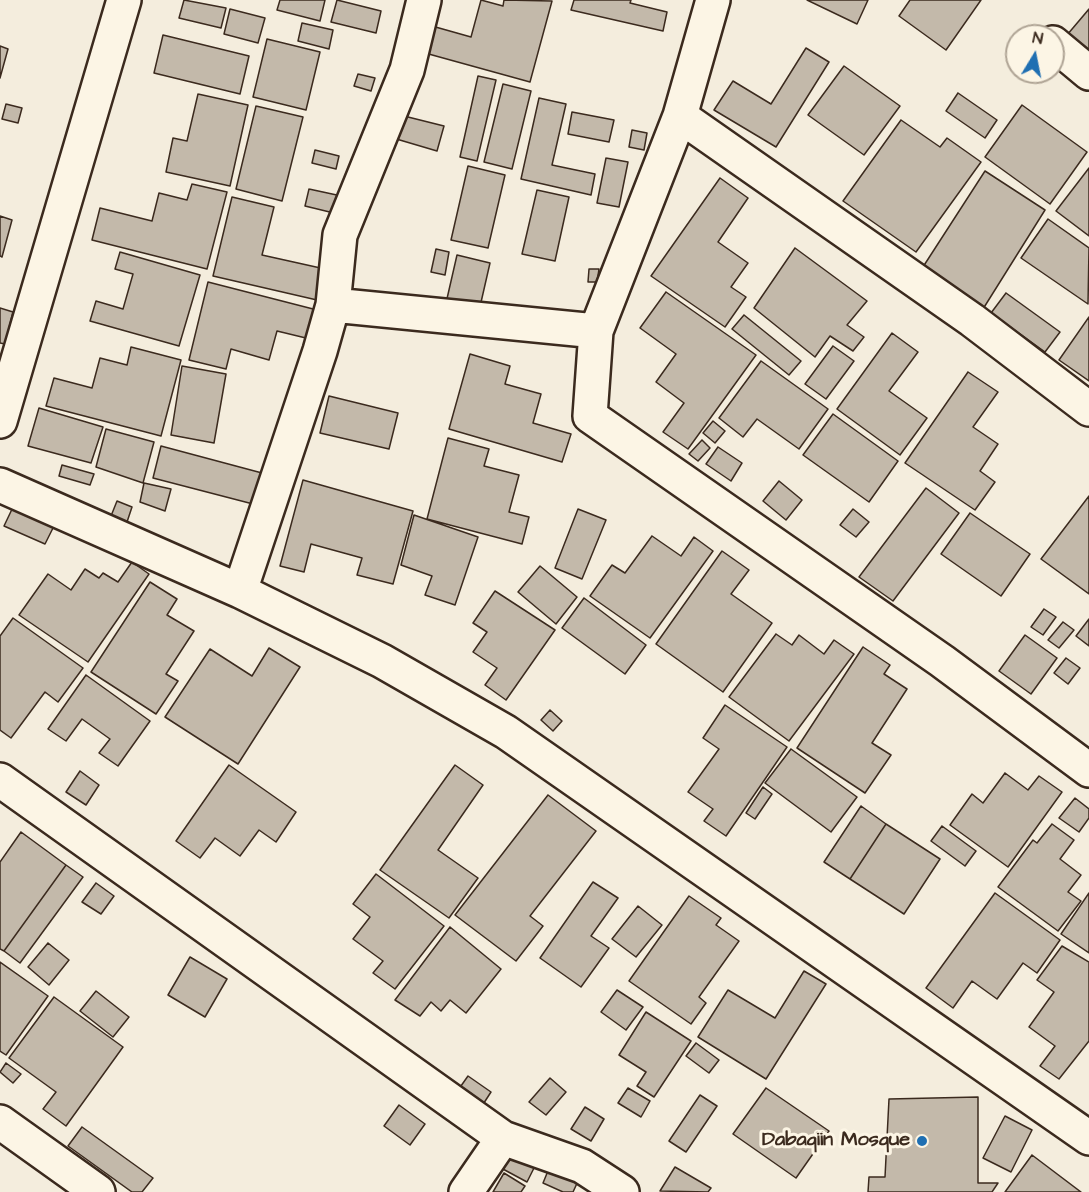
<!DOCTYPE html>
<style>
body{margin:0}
#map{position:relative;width:1089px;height:1192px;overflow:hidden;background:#f4eddd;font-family:"Architects Daughter",sans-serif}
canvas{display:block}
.north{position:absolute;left:1005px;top:24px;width:60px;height:60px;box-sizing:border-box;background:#fcf5e5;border:2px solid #afa495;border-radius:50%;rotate:10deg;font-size:16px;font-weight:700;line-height:24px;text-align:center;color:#3b2a1e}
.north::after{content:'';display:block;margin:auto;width:21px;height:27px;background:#1f6fb2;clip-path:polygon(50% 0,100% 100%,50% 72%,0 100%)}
</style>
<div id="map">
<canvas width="1089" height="1192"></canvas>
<div class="north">N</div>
</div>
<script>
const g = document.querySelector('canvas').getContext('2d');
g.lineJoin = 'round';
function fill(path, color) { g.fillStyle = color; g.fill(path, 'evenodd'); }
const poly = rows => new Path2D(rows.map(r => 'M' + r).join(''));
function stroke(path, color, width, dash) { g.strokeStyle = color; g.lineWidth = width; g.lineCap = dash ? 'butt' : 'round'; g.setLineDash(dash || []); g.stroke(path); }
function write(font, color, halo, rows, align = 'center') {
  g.font = font + ' "Architects Daughter",sans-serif'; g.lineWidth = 6; g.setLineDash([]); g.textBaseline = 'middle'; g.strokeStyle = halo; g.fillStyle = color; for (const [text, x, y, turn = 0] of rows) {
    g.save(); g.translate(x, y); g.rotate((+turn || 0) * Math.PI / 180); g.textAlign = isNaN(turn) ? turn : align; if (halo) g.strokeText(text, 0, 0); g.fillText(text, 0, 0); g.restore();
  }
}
const building = poly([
 [184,0,226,8,221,28,179,18,184,0],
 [280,0,325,0,320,21,277,10,280,0],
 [337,0,381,11,376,33,331,22,337,0],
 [481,0,503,6,504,0,552,1,530,82,425,53,432,26,471,37,481,0],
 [574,0,631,0,630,3,667,12,663,31,571,10,574,0],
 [807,0,868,0,857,24,807,0],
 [910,0,981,0,946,50,899,16,910,0],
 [230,9,265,18,258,43,224,34,230,9],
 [1089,9,1089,54,1067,35,1089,9],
 [302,23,333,30,329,49,298,41,302,23],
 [163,35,249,56,240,94,154,73,163,35],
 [267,39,320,52,306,110,253,97,267,39],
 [0,46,8,49,0,78,0,46],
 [806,48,829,62,776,147,714,110,733,81,771,104,806,48],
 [844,66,900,106,864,155,808,115,844,66],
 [358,74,375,78,371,91,354,86,358,74],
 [478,76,496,80,477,161,460,157,478,76],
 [503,84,531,91,512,169,484,162,503,84],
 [958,93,997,120,985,138,946,111,958,93],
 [198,94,248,105,230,186,166,172,173,138,187,141,198,94],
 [539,98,566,104,552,165,595,174,591,195,521,179,539,98],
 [6,104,22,108,18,123,2,119,6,104],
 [1022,105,1087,152,1050,204,985,157,1022,105],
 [256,106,303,117,282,201,236,189,256,106],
 [572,112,614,120,609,142,568,134,572,112],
 [400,115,444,126,437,151,393,138,400,115],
 [901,120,940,147,947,138,981,162,916,252,843,201,901,120],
 [632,130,647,133,644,150,629,147,632,130],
 [315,150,339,156,336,169,312,163,315,150],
 [606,158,628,162,619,207,597,203,606,158],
 [468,166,505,175,488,248,451,240,468,166],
 [1089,168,1089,236,1056,211,1089,168],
 [985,171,1045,210,983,309,921,270,985,171],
 [720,178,748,198,718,242,748,263,731,287,746,297,725,327,651,276,720,178],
 [192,184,227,192,207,269,92,240,100,208,152,221,159,193,187,200,192,184],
 [309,189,346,197,342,215,305,206,309,189],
 [537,190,569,197,555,261,522,254,537,190],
 [232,197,274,207,262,255,325,269,317,300,213,276,232,197],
 [0,216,12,220,2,257,0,256,0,216],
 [1048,219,1089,248,1088,304,1021,258,1048,219],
 [795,248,867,301,847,325,864,337,853,351,830,336,815,357,754,308,795,248],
 [436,249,449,252,445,275,431,272,436,249],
 [120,252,200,275,179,346,90,321,96,301,123,309,133,274,115,269,120,252],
 [457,255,490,263,479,311,446,303,457,255],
 [589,269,599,269,597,282,588,282,589,269],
 [208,282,317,310,310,339,277,331,269,360,231,349,226,369,189,360,208,282],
 [666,292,756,355,688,449,663,432,684,403,656,382,676,354,640,328,666,292],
 [1006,293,1060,332,1045,352,991,313,1006,293],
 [0,308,13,312,5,344,0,343,0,308],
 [744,315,801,361,789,375,732,329,744,315],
 [1089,317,1089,381,1059,360,1089,317],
 [892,333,918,352,889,391,927,418,900,455,837,409,892,333],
 [833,346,854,361,826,399,805,384,833,346],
 [131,347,181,360,161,436,46,406,54,378,92,388,100,358,127,365,131,347],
 [470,354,510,366,505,384,541,394,533,423,571,434,562,462,449,429,470,354],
 [761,361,828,409,799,449,757,419,743,437,719,418,761,361],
 [182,366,226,374,214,443,171,435,182,366],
 [968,372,998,392,973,427,998,444,980,471,995,482,975,510,905,463,968,372],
 [329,396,398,413,389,449,320,433,329,396],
 [39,408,103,427,91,463,28,446,39,408],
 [833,414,898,461,869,502,803,455,833,414],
 [713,421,725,431,715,443,703,433,713,421],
 [106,429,154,442,143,483,96,467,106,429],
 [448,438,489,449,484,466,519,475,509,512,529,517,522,544,427,519,448,438],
 [702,440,710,448,698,461,689,454,702,440],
 [161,446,262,473,253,504,153,478,161,446],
 [718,447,742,463,731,481,706,464,718,447],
 [62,465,94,474,90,485,59,476,62,465],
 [303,480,413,511,393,584,357,575,362,558,311,544,304,572,280,566,303,480],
 [779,481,802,500,786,520,763,501,779,481],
 [144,483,171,489,165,511,140,502,144,483],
 [926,488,959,513,893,601,859,577,926,488],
 [1089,496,1089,594,1041,559,1089,496],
 [117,501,132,507,127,522,111,516,117,501],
 [14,505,55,524,45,544,4,526,14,505],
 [578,509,606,520,582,579,555,568,578,509],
 [853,509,869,522,856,537,840,525,853,509],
 [970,513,1030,554,1001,596,941,554,970,513],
 [414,515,478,537,455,605,425,595,432,576,401,565,414,515],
 [652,536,681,556,694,537,713,551,650,638,590,596,612,565,625,573,652,536],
 [722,551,749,570,731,594,772,623,723,692,656,644,722,551],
 [132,562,149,574,88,662,19,615,48,574,71,590,85,569,99,578,103,573,118,582,132,562],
 [540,566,577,597,556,624,518,592,540,566],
 [150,582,177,599,167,615,194,631,166,674,178,681,156,714,91,672,150,582],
 [495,591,555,630,506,700,485,685,497,668,473,652,487,632,473,623,495,591],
 [584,598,646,645,625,674,562,628,584,598],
 [1044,609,1056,617,1043,635,1031,627,1044,609],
 [13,618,83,668,58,702,45,692,11,738,0,730,0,636,13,618],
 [1089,619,1089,646,1076,636,1089,619],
 [1063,622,1074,630,1059,648,1048,640,1063,622],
 [776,634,792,645,799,635,824,654,834,640,854,654,789,741,729,697,776,634],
 [1025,635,1057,658,1031,694,999,671,1025,635],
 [863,647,890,665,884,674,907,689,872,743,891,755,865,793,797,748,863,647],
 [269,648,300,667,238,764,165,717,210,649,252,676,269,648],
 [1066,658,1080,668,1068,684,1054,673,1066,658],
 [86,675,150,721,118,766,99,753,110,739,82,719,66,741,48,729,86,675],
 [725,705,787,747,726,836,704,821,713,809,688,792,719,749,703,738,725,705],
 [550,710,562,721,553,731,541,720,550,710],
 [791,749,857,797,831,832,765,783,791,749],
 [229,765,296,812,276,842,259,830,240,856,215,838,200,858,176,841,229,765],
 [455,765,483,785,438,850,478,878,449,918,380,870,455,765],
 [80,771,99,785,86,805,66,792,80,771],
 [1005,773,1028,790,1039,776,1062,792,1008,867,950,825,972,794,983,803,1005,773],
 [763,787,772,794,755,819,746,813,763,787],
 [548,795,596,831,530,916,543,926,516,961,455,915,548,795],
 [1075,798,1089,809,1089,818,1079,832,1059,818,1075,798],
 [861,806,886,824,850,879,824,862,861,806],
 [886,824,940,859,904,914,850,879,886,824],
 [1052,824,1074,840,1060,859,1081,875,1068,892,1081,901,1058,931,998,887,1033,840,1037,843,1052,824],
 [942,826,976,851,965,866,931,841,942,826],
 [21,832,66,865,4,951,0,949,0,862,21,832],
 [66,865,83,877,20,963,4,951,66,865],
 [376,874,444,926,395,989,373,973,383,961,353,939,370,917,353,904,376,874],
 [593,882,618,898,591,936,609,948,581,987,540,958,593,882],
 [96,883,114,896,101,914,82,902,96,883],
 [995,893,1060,940,1037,973,1023,963,997,999,972,981,953,1008,926,988,995,893],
 [1089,893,1089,953,1061,934,1089,893],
 [689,896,721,918,716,925,739,941,699,997,706,1003,691,1024,629,981,689,896],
 [638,906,662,925,636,957,612,939,638,906],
 [450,927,501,969,466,1013,450,1000,441,1011,431,1002,420,1016,395,1000,450,927],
 [48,943,69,960,49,985,28,967,48,943],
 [1062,946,1089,962,1089,1041,1059,1079,1040,1066,1055,1046,1029,1027,1054,992,1037,980,1062,946],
 [190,957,227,979,205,1017,168,995,190,957],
 [0,962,48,996,6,1055,0,1051,0,962],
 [804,971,826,984,766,1079,698,1037,728,990,775,1018,804,971],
 [617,990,643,1007,626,1030,601,1012,617,990],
 [96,991,129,1017,113,1037,80,1011,96,991],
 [54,997,123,1047,66,1126,43,1109,56,1092,9,1058,54,997],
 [646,1012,691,1041,654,1097,637,1086,646,1072,619,1055,646,1012],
 [696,1043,719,1060,709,1073,686,1056,696,1043],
 [6,1063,21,1074,13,1083,0,1072,6,1063],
 [468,1076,491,1092,480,1109,456,1093,468,1076],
 [550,1078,566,1092,546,1115,529,1102,550,1078],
 [628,1088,650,1101,641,1117,618,1103,628,1088],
 [766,1088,829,1131,796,1178,733,1134,766,1088],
 [700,1095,717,1106,686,1152,669,1141,700,1095],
 [978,1097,978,1183,998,1183,992,1192,868,1192,869,1177,885,1177,889,1099,978,1097],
 [399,1105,425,1124,410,1145,384,1126,399,1105],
 [585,1107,604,1119,591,1141,571,1129,585,1107],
 [1005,1116,1032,1130,1011,1172,983,1158,1005,1116],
 [82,1127,153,1178,142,1192,132,1192,68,1146,82,1127],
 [509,1154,534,1168,527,1182,501,1168,509,1154],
 [1032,1155,1081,1192,1005,1192,1032,1155],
 [550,1166,579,1179,573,1192,563,1192,543,1183,550,1166],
 [675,1167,711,1188,708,1192,660,1191,675,1167],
 [504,1173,525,1186,521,1192,493,1192,504,1173]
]);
const street = poly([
 [713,0,680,116,596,331,590,416,942,661,1089,770],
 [1053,43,1089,73],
 [680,116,972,320,1089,409],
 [333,305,596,331],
 [0,421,124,0],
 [0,485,240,591,382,661,506,732,1089,1138],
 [240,591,320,351,333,305,340,235,407,70,424,0],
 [0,780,503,1138,582,1166,622,1192],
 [0,1122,98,1192],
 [466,1192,503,1138]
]);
const markers = [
 [922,1141,6,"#1f6fb2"]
];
const poiNames = [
 ["Dabaqiin Mosque",910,1141]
];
fill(building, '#c3b9aa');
stroke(building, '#3b2a1e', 1.5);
stroke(street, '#3b2a1e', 38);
stroke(street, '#fcf5e5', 33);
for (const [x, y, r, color] of markers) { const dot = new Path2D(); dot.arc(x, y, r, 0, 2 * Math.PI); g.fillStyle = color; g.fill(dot); stroke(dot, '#fcf5e5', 2); }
write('bold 20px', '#3b2a1e', '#fcf5e5', poiNames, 'right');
</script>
